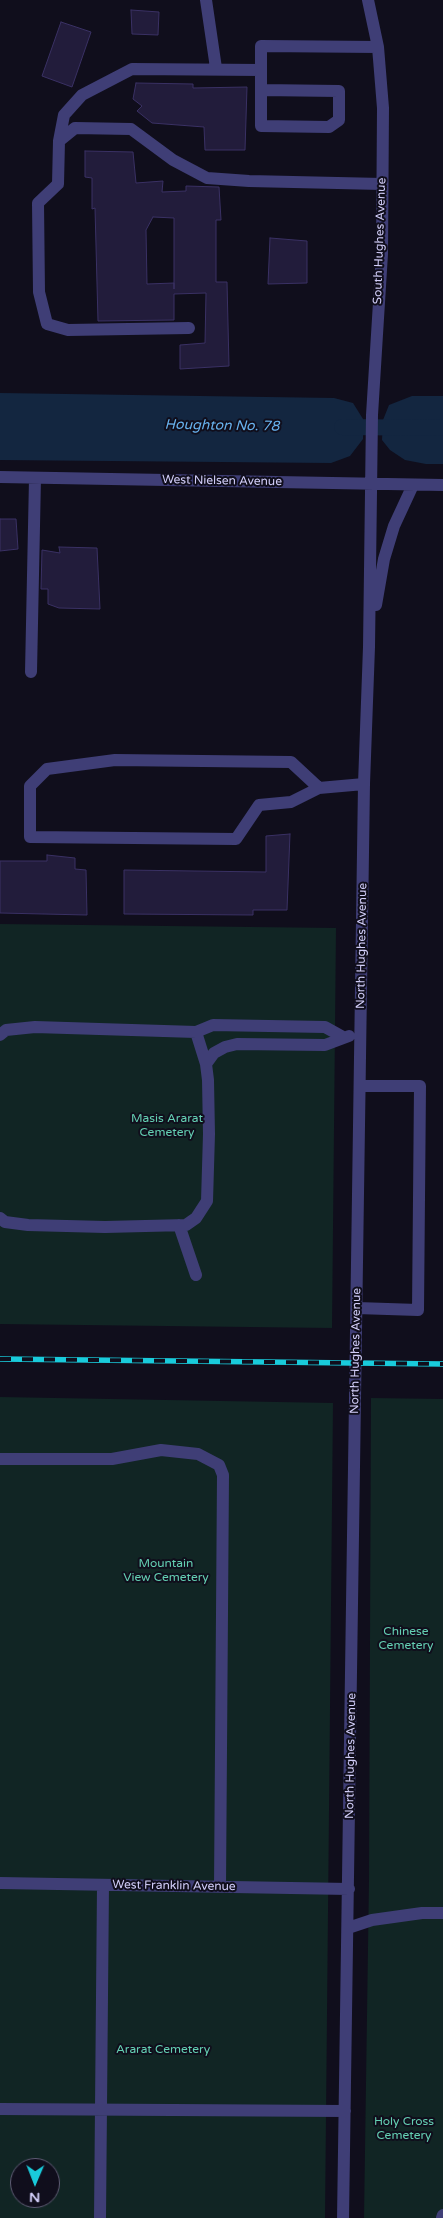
<!DOCTYPE html>
<style>
body{margin:0}
#map{position:relative;width:443px;height:2218px;overflow:hidden;background:#100e1c;font-family:"Varela Round",sans-serif}
canvas{display:block}
.north{position:absolute;left:10px;top:2158px;width:50px;height:50px;box-sizing:border-box;background:#100e1c;border:1px solid #5e5b74;border-radius:50%;rotate:181deg;font-size:14px;font-weight:700;line-height:20px;text-align:center;color:#d2cef9}
.north::after{content:'';display:block;margin:auto;width:18px;height:22px;background:#19cbdb;clip-path:polygon(50% 0,100% 100%,50% 72%,0 100%)}
</style>
<div id="map">
<canvas width="443" height="2218"></canvas>
<div class="north">N</div>
</div>
<script>
const g = document.querySelector('canvas').getContext('2d');
g.lineJoin = 'round';
function fill(path, color) { g.fillStyle = color; g.fill(path, 'evenodd'); }
const poly = rows => new Path2D(rows.map(r => 'M' + r).join(''));
function stroke(path, color, width, dash) { g.strokeStyle = color; g.lineWidth = width; g.lineCap = dash ? 'butt' : 'round'; g.setLineDash(dash || []); g.stroke(path); }
function write(font, color, halo, rows, align = 'center') {
  g.font = font + ' "Varela Round",sans-serif'; g.lineWidth = 4; g.setLineDash([]); g.textBaseline = 'middle'; g.strokeStyle = halo; g.fillStyle = color; for (const [text, x, y, turn = 0] of rows) {
    g.save(); g.translate(x, y); g.rotate((+turn || 0) * Math.PI / 180); g.textAlign = isNaN(turn) ? turn : align; if (halo) g.strokeText(text, 0, 0); g.fillText(text, 0, 0); g.restore();
  }
}
const green = poly([
 [0,924,336,928,332,1328,0,1324],
 [0,1397,333,1403,325,2218,0,2218],
 [20,2168,50,2168,50,2198,20,2198],
 [371,1398,443,1399,443,2218,364,2218,369,1880]
]);
const water = poly([
 [0,393,334,398,353,403,363,419,363,439,350,456,331,463,0,460],
 [412,396,443,396,443,464,426,464,405,460,390,450,382,440,383,420,389,405]
]);
const canal = poly([
 [342,427,443,428]
]);
const building = poly([
 [131,10,159,12,158,35,132,34,131,10],
 [61,22,91,32,72,87,42,76,61,22],
 [136,83,193,84,193,88,247,87,245,150,205,150,204,127,152,123,137,111,142,106,133,99,136,83],
 [85,151,133,152,136,183,163,181,162,192,186,191,186,186,219,187,221,220,216,220,216,282,227,282,229,366,180,369,180,345,205,343,206,293,174,294,174,320,98,321,95,208,92,209,92,178,85,177,85,151],
 [153,217,174,218,174,289,174,283,147,284,146,230,153,217],
 [270,238,307,241,307,283,268,284,270,238],
 [0,519,16,519,18,549,0,551,0,519],
 [59,547,97,548,100,609,59,608,48,604,48,589,41,589,42,550,60,553,59,547],
 [290,834,287,910,253,910,253,915,124,914,124,870,266,872,266,836,290,834],
 [47,855,75,858,75,869,86,870,87,915,0,913,0,861,47,861,47,855]
]);
const minor = poly([
 [206,0,216,68],
 [261,70,261,126,329,127,339,120,339,91,261,90],
 [59,141,64,115,82,95,132,69,261,70,261,46,378,47],
 [189,328,68,330,47,324,39,292,38,203,58,184,59,141,75,128,131,129,173,160,207,178,249,181,382,184],
 [0,477,443,485],
 [376,605,384,559,394,526,413,485],
 [31,672,35,478],
 [319,788,291,762,115,760,47,769,30,786,30,837,236,839,259,805,291,802,319,788,364,784],
 [0,1035,6,1030,35,1027,196,1032,213,1025,325,1027,343,1037],
 [206,1064,214,1053,225,1047,237,1044,325,1045,349,1036],
 [0,1218,5,1222,28,1225,105,1227,186,1225,196,1218,207,1201,209,1134,208,1080,206,1064,196,1032],
 [179,1225,196,1275],
 [357,1308,418,1310,420,1086,360,1086],
 [0,1459,112,1459,161,1450,198,1454,219,1465,223,1475,220,1887],
 [0,1883,349,1889],
 [348,1928,372,1920,422,1913,443,1913],
 [0,2109,345,2111],
 [100,2218,103,1885],
 [343,2218,364,784,369,647,372,415,382,254,383,108,378,47,368,0],
 [442,2218,443,2215]
]);
const rail = poly([
 [0,1359,443,1364]
]);
const streetNames = [
 ["South Hughes Avenue",380,241,-88],
 ["West Nielsen Avenue",222,481,1],
 ["North Hughes Avenue",362,946,-89],
 ["North Hughes Avenue",356,1351,-89],
 ["North Hughes Avenue",351,1756,-89],
 ["West Franklin Avenue",174,1886,1]
];
const parkNames = [
 ["Masis Ararat",167,1119],
 ["Cemetery",167,1133],
 ["Mountain",166,1564],
 ["View Cemetery",166,1578],
 ["Chinese",406,1632],
 ["Cemetery",406,1646],
 ["Ararat Cemetery",163,2050],
 ["Holy Cross",404,2122],
 ["Cemetery",404,2136]
];
const waterNames = [
 ["Houghton No. 78",222,426,1]
];
fill(green, '#112524');
fill(water, '#132640');
stroke(canal, '#132640', 16);
fill(building, '#221c3b');
stroke(building, '#3a3164', 1);
stroke(minor, '#3f3e76', 12);
stroke(rail, '#19cbdb', 5.5);
stroke(rail, '#100e1c', 4, [11]);
write('12px', '#d2cef9', '#100e1c', streetNames);
write('12px', '#64d0b3', '#100e1c', parkNames);
write('italic 14px', '#68b2ee', '#100e1c', waterNames);
</script>
